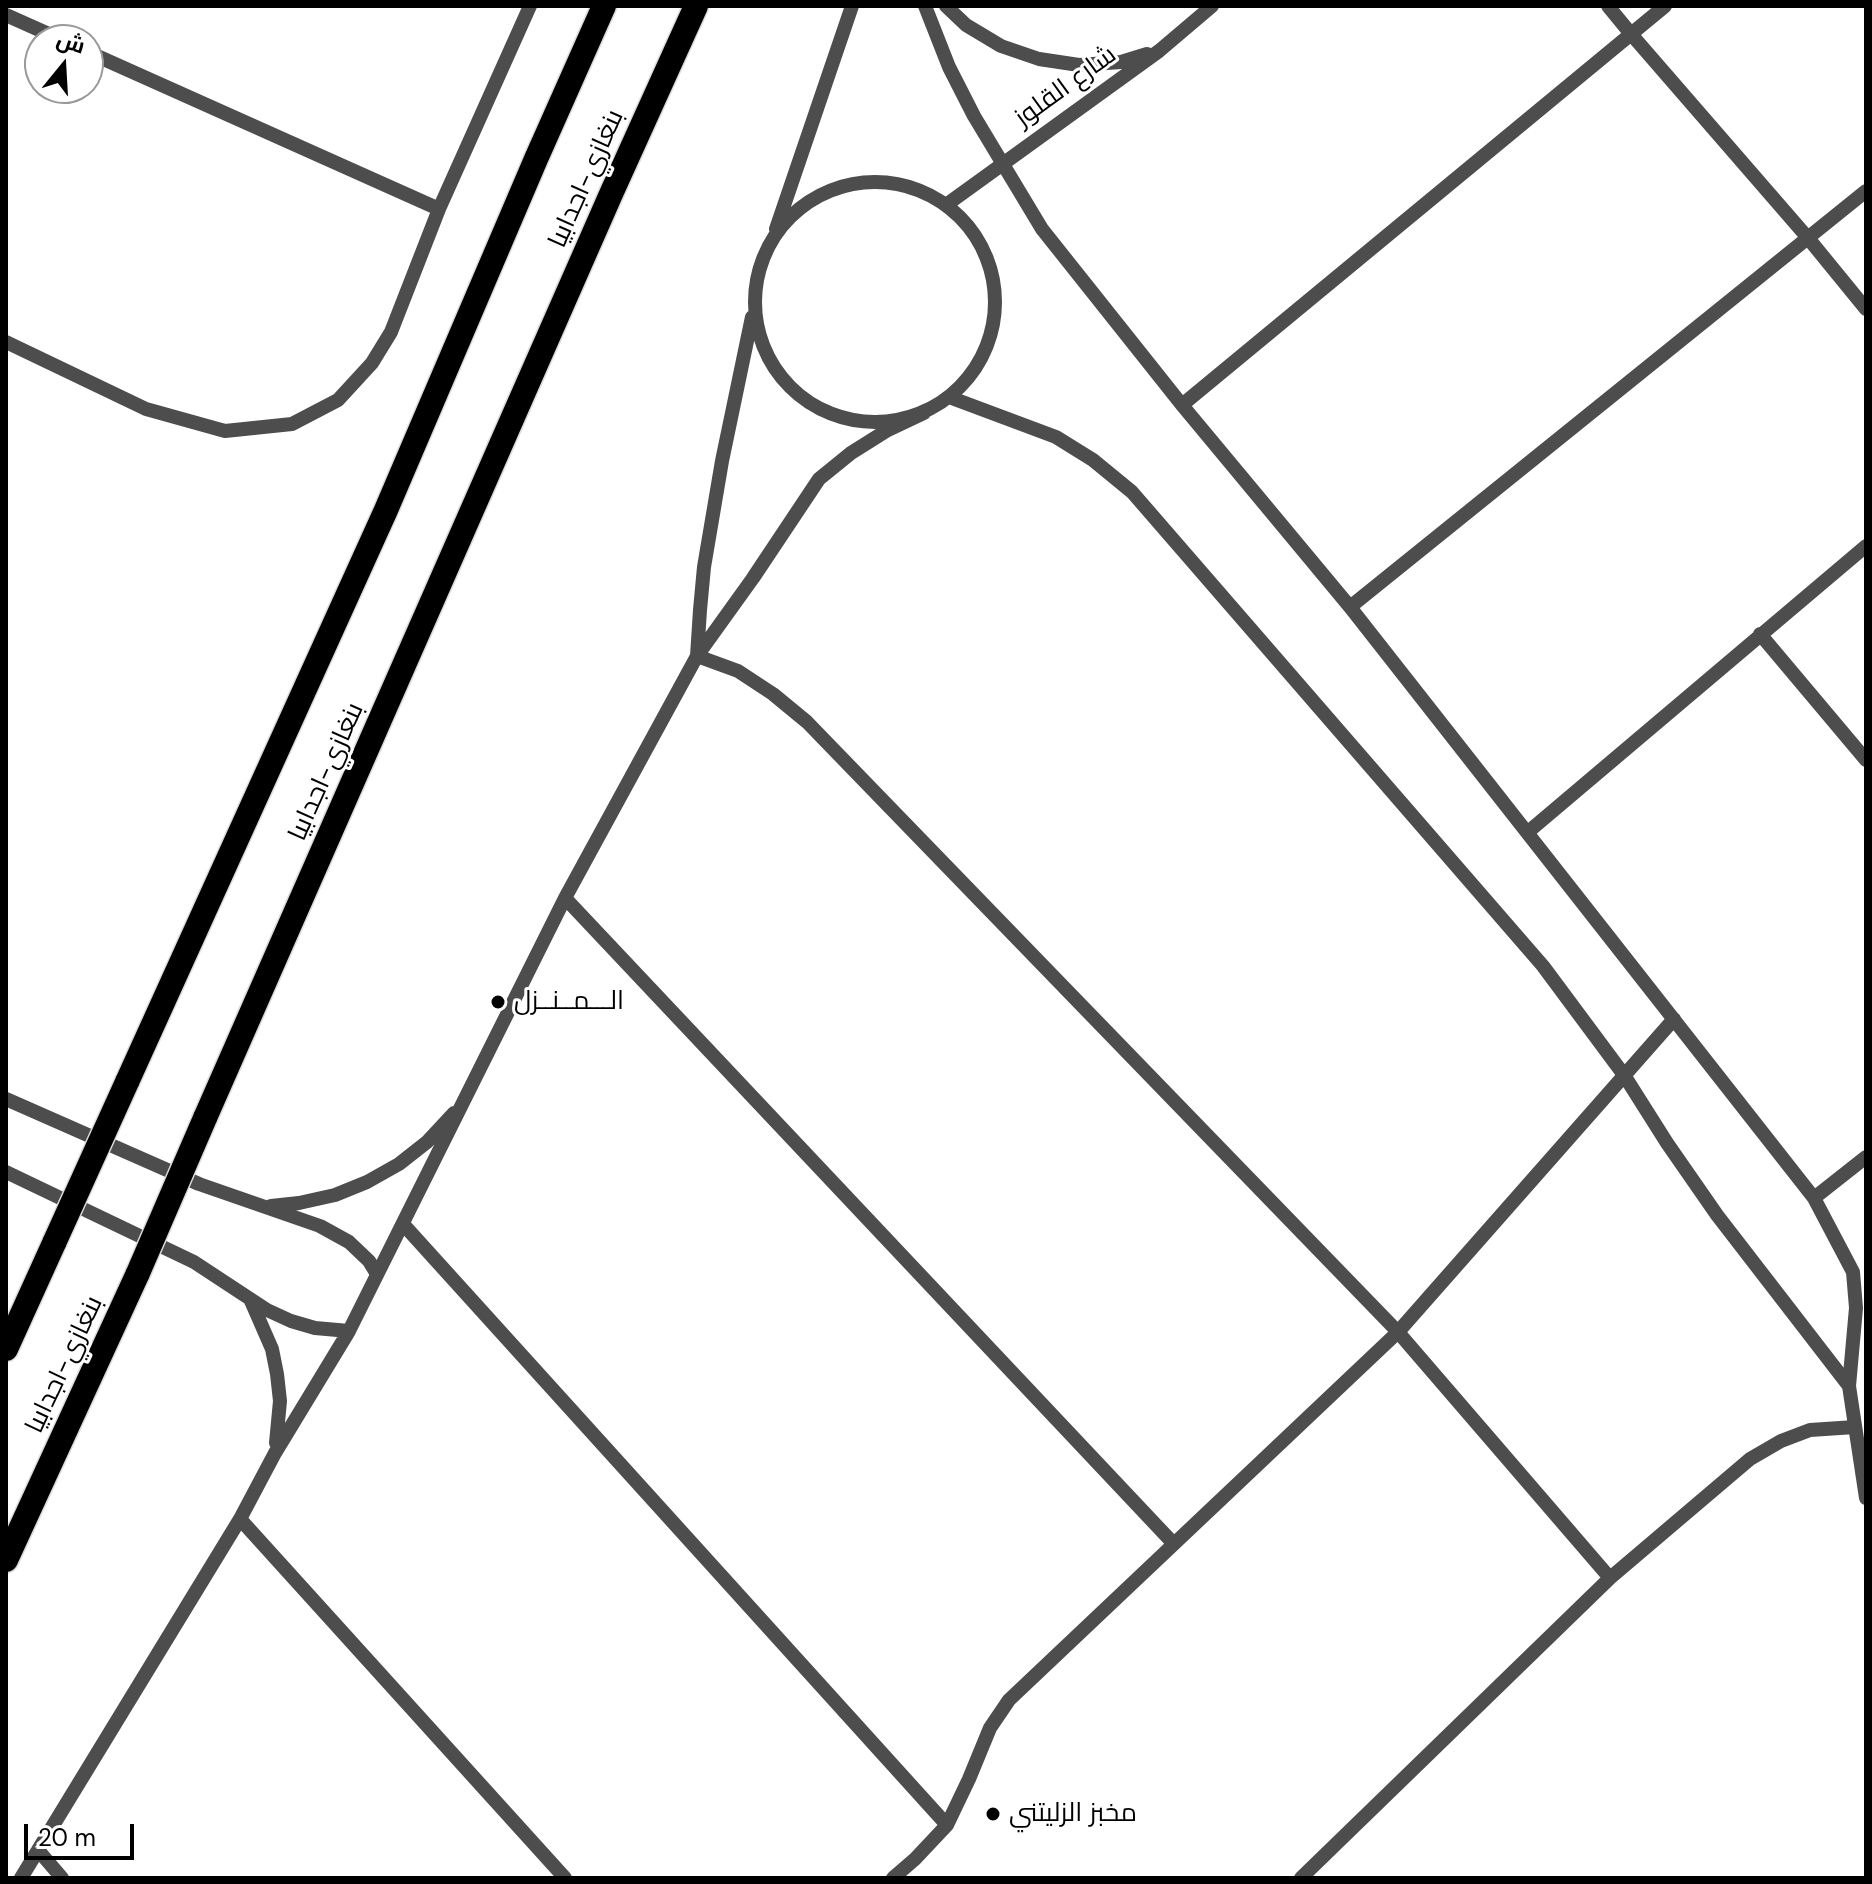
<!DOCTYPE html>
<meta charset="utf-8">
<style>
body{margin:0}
#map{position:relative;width:1872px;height:1884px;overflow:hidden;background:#fff;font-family:"DM Sans",Cairo,sans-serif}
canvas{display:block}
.frame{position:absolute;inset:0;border:8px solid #000;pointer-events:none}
.north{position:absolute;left:24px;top:24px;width:80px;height:80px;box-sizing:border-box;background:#fff;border:2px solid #999;border-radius:50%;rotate:18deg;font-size:22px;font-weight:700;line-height:32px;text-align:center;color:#000}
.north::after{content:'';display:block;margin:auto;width:28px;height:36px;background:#000;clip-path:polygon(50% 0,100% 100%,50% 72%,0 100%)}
.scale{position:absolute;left:24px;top:1824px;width:110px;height:36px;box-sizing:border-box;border:4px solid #000;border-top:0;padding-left:10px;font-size:24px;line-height:28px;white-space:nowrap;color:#000;-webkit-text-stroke:6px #fff;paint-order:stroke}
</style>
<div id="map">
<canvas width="1872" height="1884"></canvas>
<div class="frame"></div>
<div class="north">ش</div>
<div class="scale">20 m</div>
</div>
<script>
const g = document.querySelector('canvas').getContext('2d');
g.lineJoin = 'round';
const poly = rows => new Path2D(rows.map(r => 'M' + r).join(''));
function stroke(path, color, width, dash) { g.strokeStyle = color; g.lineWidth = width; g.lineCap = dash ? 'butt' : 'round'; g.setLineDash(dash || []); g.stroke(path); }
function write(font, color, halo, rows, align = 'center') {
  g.font = font + ' "DM Sans",Cairo,sans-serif'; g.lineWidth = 6; g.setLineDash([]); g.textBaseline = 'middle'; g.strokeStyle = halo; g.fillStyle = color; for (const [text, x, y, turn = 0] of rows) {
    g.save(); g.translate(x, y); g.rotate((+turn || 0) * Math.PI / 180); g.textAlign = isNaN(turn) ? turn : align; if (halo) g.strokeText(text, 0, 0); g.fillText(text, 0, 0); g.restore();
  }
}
const minor = poly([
 [925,6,949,67,974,116,1042,229,1182,405,1350,607,1814,1198,1853,1272,1856,1308,1849,1386,1866,1498],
 [946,6,966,25,1001,46,1039,59,1079,65,1121,62,1147,54],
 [1608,6,1631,34,1808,238,1866,309],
 [6,15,62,40],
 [88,52,439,209],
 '755 302a120 120 0 1 1 240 0a120 120 0 1 1-240 0Z',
 [946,205,1159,51,1212,6],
 [776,229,852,6],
 [6,342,146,409,225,431,292,424,338,400,372,363,391,332,439,209,530,6],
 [949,397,1056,437,1093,460,1132,492,1543,966,1624,1075,1667,1143,1717,1215,1849,1386],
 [1182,405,1665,6],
 [1350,607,1866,191],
 [1760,634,1866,760],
 [697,656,738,671,773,694,807,722,1398,1332,1610,1578],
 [697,656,700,610,704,567,722,461,752,317],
 [1528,832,1866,546],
 [565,898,1173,1543],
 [6,1099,199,1184,320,1226,349,1242,369,1261,377,1274],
 [6,1172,194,1262,267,1310,291,1321,315,1328,349,1331],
 [1814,1198,1866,1157],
 [271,1206,299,1203,335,1195,367,1182,399,1164,427,1142,454,1113],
 [403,1224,947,1825],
 [251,1301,272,1349,277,1374,280,1401,276,1443],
 [240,1519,565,1878],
 [38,1850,62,1878],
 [21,1878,240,1519,275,1453,349,1331,565,898,697,656,753,578,819,479,851,453,886,431,924,413],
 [893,1878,915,1859,947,1825,969,1779,990,1728,1009,1700,1398,1332,1674,1019],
 [1301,1878,1610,1578,1750,1459,1781,1441,1810,1430,1855,1427]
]);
const highway = poly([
 [127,1082,386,510,536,159,604,6],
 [205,1118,611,194,696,6],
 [6,1349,55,1241],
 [6,1560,138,1273]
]);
const highwayBridge = poly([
 [55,1241,127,1082],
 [138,1273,205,1118]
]);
const markers = [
 [498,1002,8,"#000"],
 [993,1814,8,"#000"]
];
const streetNames = [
 ["شارع القلوز",1066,87,-36],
 ["بنغازي-اجدابيا",587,179,-66],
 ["بنغازي-اجدابيا",327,772,-66],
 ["بنغازي-اجدابيا",65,1365,-65]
];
const poiNames = [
 ["الـــمــنــزل",514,1002],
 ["مخبز الزليتني",1009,1814]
];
stroke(highway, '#dbdbdb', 27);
stroke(minor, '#4d4d4d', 14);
stroke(highway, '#000', 24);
stroke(highwayBridge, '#dbdbdb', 27, []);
stroke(highwayBridge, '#000', 24);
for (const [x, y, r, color] of markers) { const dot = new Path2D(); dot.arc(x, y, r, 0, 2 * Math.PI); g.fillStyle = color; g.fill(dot); stroke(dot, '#fff', 3); }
write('26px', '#000', '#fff', streetNames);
write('26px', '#000', '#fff', poiNames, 'left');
</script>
